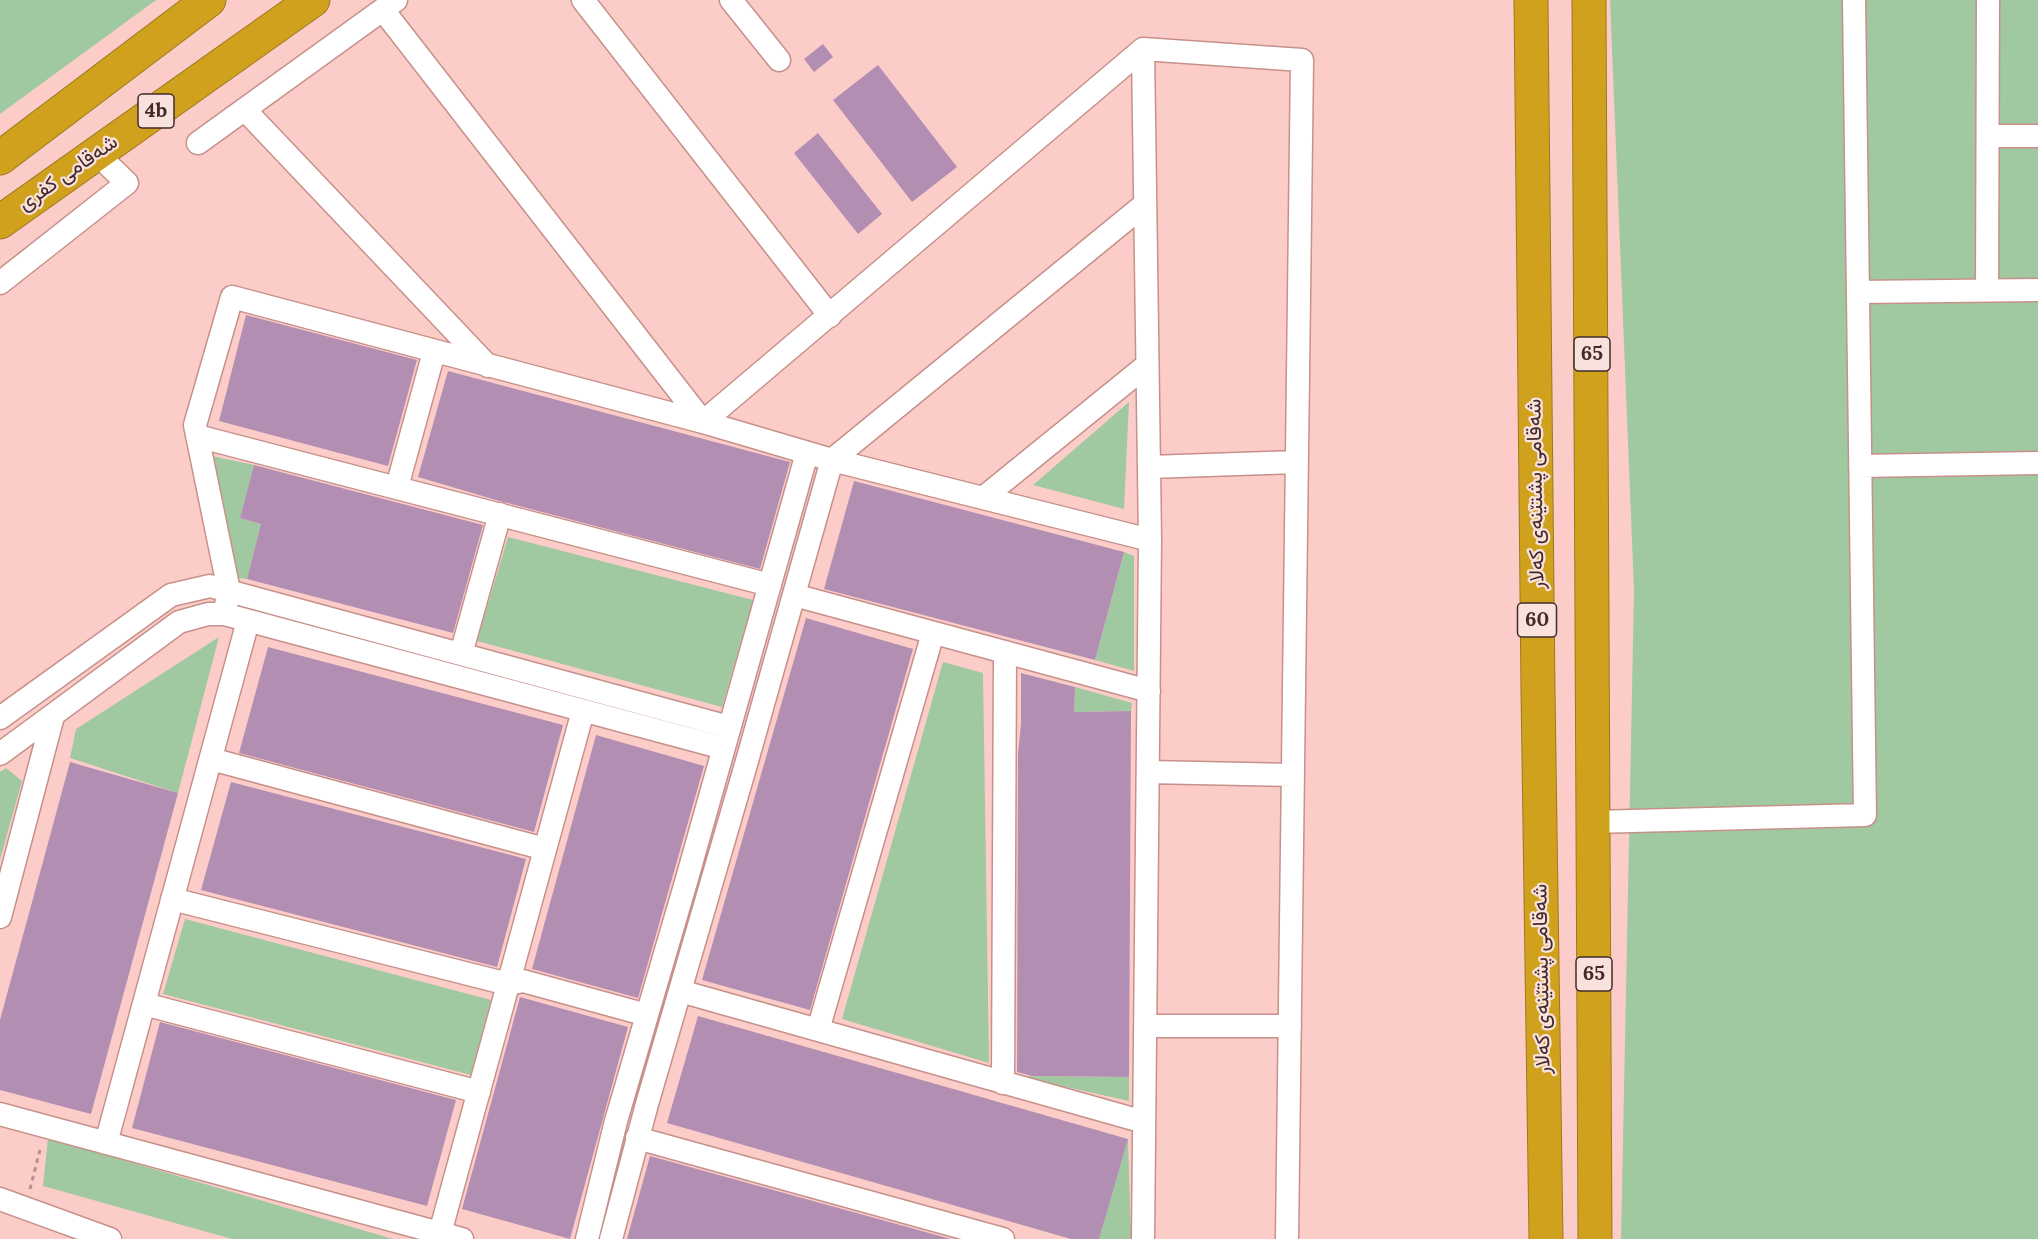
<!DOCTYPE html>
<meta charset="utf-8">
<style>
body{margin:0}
canvas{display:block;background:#fccdc8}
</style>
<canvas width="2038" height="1239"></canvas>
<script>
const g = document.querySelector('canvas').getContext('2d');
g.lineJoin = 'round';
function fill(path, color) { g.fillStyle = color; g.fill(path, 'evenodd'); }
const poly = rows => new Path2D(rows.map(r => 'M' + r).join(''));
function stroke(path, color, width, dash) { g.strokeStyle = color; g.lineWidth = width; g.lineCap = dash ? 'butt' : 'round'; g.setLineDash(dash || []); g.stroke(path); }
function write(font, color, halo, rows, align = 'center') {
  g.font = font + ' Lora,Vazirmatn,serif'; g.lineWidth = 4.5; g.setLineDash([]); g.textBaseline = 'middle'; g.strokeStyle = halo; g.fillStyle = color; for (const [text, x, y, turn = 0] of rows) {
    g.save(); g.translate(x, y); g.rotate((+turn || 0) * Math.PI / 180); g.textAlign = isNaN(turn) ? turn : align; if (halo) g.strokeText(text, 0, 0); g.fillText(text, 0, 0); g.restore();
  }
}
const green = poly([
 [0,0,156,0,0,114],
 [1610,0,2038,0,2038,1239,1621,1239,1634,590],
 [1129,402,1124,509,1033,485],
 [212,456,254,465,240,518,261,524,247,579,237,578],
 [508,537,753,600,722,707,477,641],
 [1124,552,1134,556,1134,671,1095,660],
 [219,637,178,793,70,758,76,729],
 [943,662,983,673,989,1063,842,1019],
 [1075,687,1132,703,1131,711,1074,712],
 [6,768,22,781,0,860,0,772],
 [185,919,491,1000,471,1075,163,994],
 [1017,1076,1129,1077,1129,1101],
 [48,1138,393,1239,232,1239,43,1186],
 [1128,1139,1131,1239,1099,1239,1112,1192]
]);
const building = poly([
 [823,44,833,57,814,72,804,59],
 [878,65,957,167,912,202,833,100],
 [818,133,882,214,858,234,794,153],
 [246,315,417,360,388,466,219,421],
 [448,371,790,462,760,569,496,500,418,477],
 [254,465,483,525,453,633,247,579,261,524,240,518],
 [854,481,1124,552,1095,660,824,589],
 [806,618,913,649,810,1010,702,980],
 [268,647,563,725,534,832,239,753],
 [1021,673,1075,687,1074,712,1131,711,1129,1077,1032,1076,1017,1072,1018,754,1021,724],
 [596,735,704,766,638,998,532,969],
 [70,762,178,793,91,1114,0,1090,0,1020],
 [231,782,526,859,497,967,201,890],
 [520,997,628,1027,570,1239,462,1209],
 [698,1016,1128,1139,1099,1239,1071,1239,667,1123],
 [160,1022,456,1100,427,1206,132,1128],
 [650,1156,951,1239,627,1239]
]);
const path = poly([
 [30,1189,41,1146]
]);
const minor = poly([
 [583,0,830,316],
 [731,0,779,60],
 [383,10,703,422,1143,49,1302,60,1287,1239],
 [245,110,488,366],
 [1988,136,2038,136],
 [198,143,396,0],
 [0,283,127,183,96,153],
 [1987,290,1988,0],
 [1858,292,2038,290],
 [197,436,770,585],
 [1860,466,2038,463],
 [1149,467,1297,462],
 [397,487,434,352],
 [983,498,1147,365],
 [794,595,1149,691],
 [224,614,229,591,195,425,232,297,703,422,832,460,1150,540],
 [461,654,500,514],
 [0,718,171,595,210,586,729,727],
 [0,754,179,622,208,614,224,614,723,748],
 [211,759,545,849],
 [1148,772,1293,775],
 [1593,822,1865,815,1854,0],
 [172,899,508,984,523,981,647,1015],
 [0,917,53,716],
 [680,991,1144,1122],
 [144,1004,479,1092],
 [1145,1026,1290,1026],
 [818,1030,933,633],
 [1003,1083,1005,652],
 [0,1114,462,1239],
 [637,1138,1003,1239],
 [106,1143,248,621],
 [0,1199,110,1239],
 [440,1233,583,711],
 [587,1239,616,1121,686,882,807,453],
 [611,1239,647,1104,747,761,832,460,1145,204],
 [1143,1239,1150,540,1143,49]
]);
const highway = poly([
 [1531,0,1538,690,1546,1239],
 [1589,0,1595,1239],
 [0,158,209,0],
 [0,222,313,0]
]);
const shields = [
 [156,111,36],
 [1592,354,36],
 [1537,620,39],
 [1594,974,36]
];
const shieldNames = [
 ["4b",156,111],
 ["65",1592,354],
 ["60",1537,620],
 ["65",1594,974]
];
const streetNames = [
 ["شەقامی کفری",68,173,-35],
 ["شەقامی پشتێنەی کەلار",1536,494,-91],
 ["شەقامی پشتێنەی کەلار",1542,979,-91]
];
fill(green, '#a0c9a1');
fill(building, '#b38eb3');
stroke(minor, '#c7908a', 25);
stroke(highway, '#9e7821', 35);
stroke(path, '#b8928e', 3, [4.5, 4.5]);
stroke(minor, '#fff', 22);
stroke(highway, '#d0a11d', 33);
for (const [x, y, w] of shields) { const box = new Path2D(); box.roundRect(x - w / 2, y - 17, w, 34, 4.5); g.fillStyle = '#f9e1de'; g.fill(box); stroke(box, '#422b29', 1.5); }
write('bold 20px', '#422b29', null, shieldNames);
write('21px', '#422b29', '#f9e1de', streetNames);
</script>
